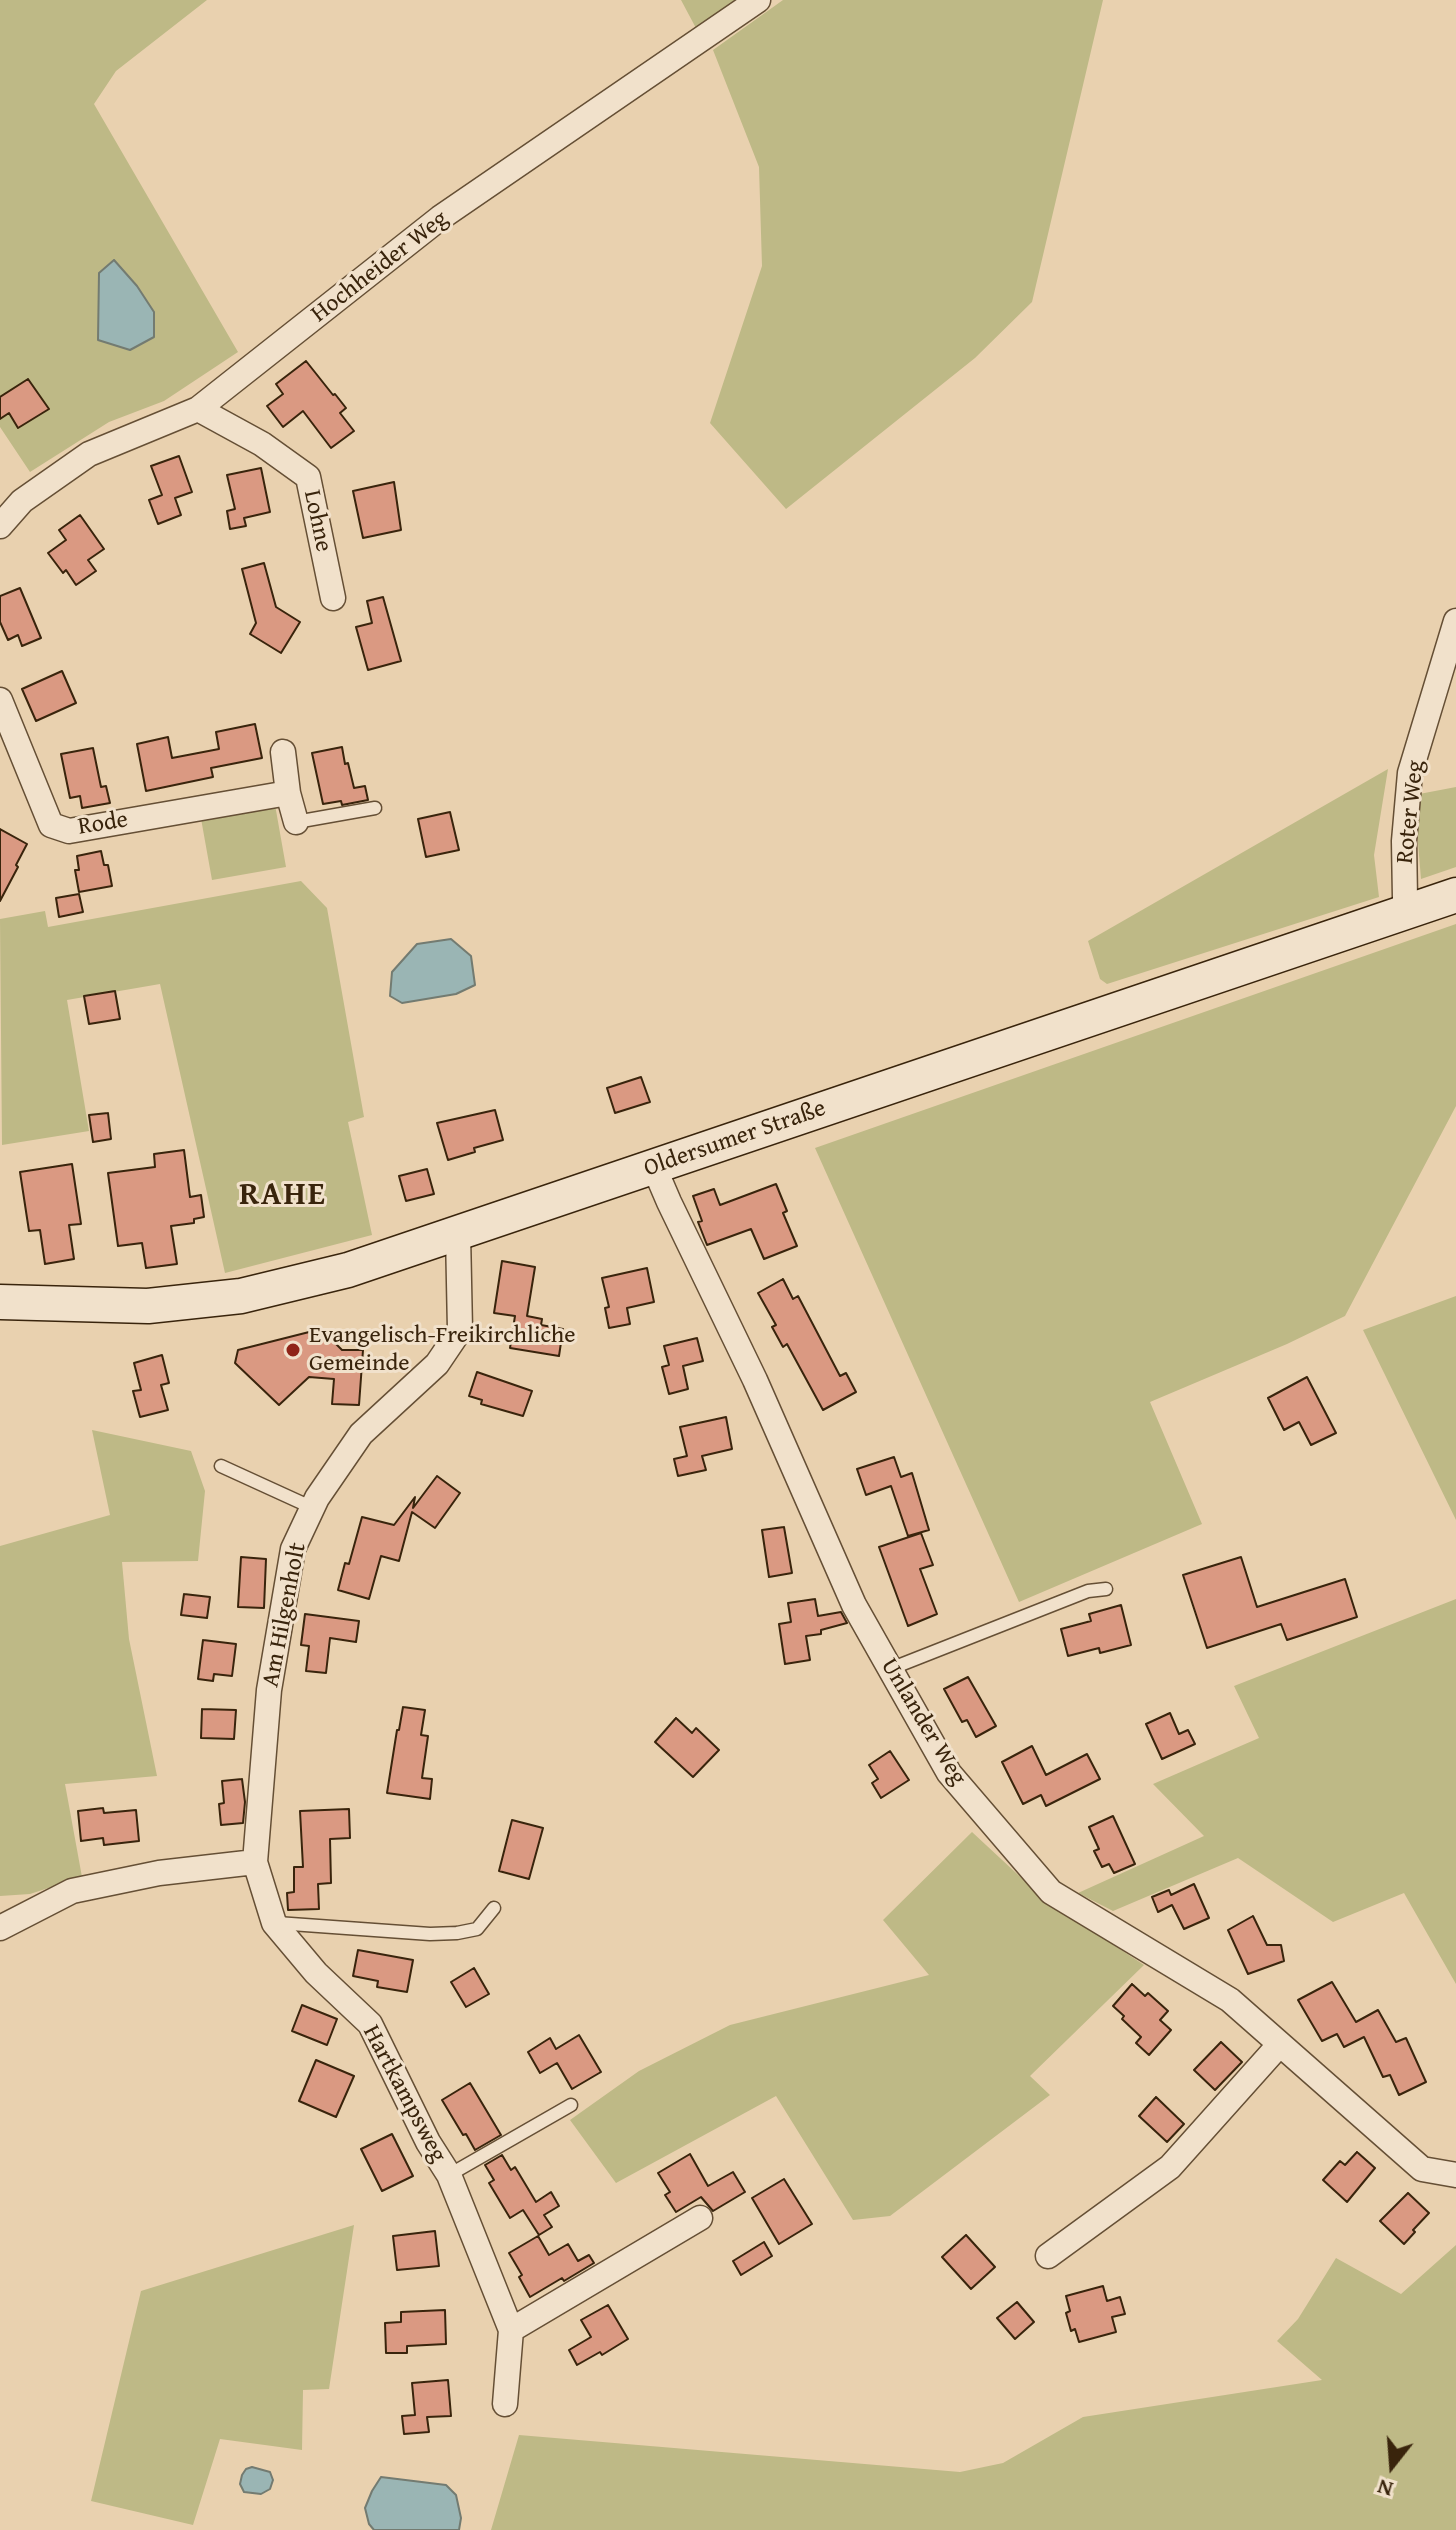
<!DOCTYPE html>
<meta charset="utf-8">
<style>
body{margin:0}
#map{position:relative;width:1456px;height:2530px;overflow:hidden;background:#e9d1af;font-family:"Gentium Book Plus",serif}
canvas{display:block}
.north{position:absolute;left:1352px;top:2426px;width:80px;height:80px;-webkit-text-stroke:6px #f1e1cb;paint-order:stroke;rotate:197deg;font-size:22px;font-weight:700;line-height:32px;text-align:center;color:#39240c}
.north::after{content:'';display:block;margin:auto;width:28px;height:36px;background:#39240c;clip-path:polygon(50% 0,100% 100%,50% 72%,0 100%)}
</style>
<div id="map">
<canvas width="1456" height="2530"></canvas>
<div class="north">N</div>
</div>
<script>
const g = document.querySelector('canvas').getContext('2d');
g.lineJoin = 'round';
function fill(path, color) { g.fillStyle = color; g.fill(path, 'evenodd'); }
const poly = rows => new Path2D(rows.map(r => 'M' + r).join(''));
function stroke(path, color, width, dash) { g.strokeStyle = color; g.lineWidth = width; g.lineCap = dash ? 'butt' : 'round'; g.setLineDash(dash || []); g.stroke(path); }
function write(font, color, halo, rows, align = 'center') {
  g.font = font + ' "Gentium Book Plus",serif'; g.lineWidth = 6; g.setLineDash([]); g.textBaseline = 'middle'; g.strokeStyle = halo; g.fillStyle = color; for (const [text, x, y, turn = 0] of rows) {
    g.save(); g.translate(x, y); g.rotate((+turn || 0) * Math.PI / 180); g.textAlign = isNaN(turn) ? turn : align; if (halo) g.strokeText(text, 0, 0); g.fillText(text, 0, 0); g.restore();
  }
}
const green = poly([
 [0,0,207,0,116,71,94,104,238,352,164,401,109,422,30,472,0,427],
 [114,261,137,286,154,312,105,341,98,340],
 [681,0,743,0,697,30],
 [783,0,1103,0,1032,302,975,358,786,509,710,423,762,266,759,167,713,50],
 [1388,769,1374,855,1379,897,1107,984,1100,979,1088,941],
 [1456,787,1456,867,1421,879,1414,795],
 [274,799,286,867,212,880,200,813],
 [301,881,327,908,364,1117,348,1122,372,1235,225,1273,160,984,67,1000,89,1131,2,1145,0,919,45,911,48,927],
 [1456,924,1456,1106,1345,1316,1287,1344,1150,1402,1202,1524,1019,1602,815,1148],
 [1456,1296,1456,1520,1363,1330],
 [92,1430,191,1451,205,1491,198,1561,122,1562,129,1639,157,1776,65,1784,82,1877,30,1894,0,1896,0,1546,110,1515],
 [1456,1599,1456,1984,1404,1893,1333,1922,1238,1858,1113,1911,1078,1893,1204,1836,1153,1784,1259,1738,1234,1686],
 [972,1832,1043,1898,1144,1965,1030,2076,1050,2095,890,2216,853,2220,776,2096,616,2183,570,2120,639,2071,730,2025,929,1975,883,1920],
 [354,2225,329,2389,303,2390,302,2450,220,2439,193,2525,91,2501,141,2291],
 [1456,2245,1456,2530,491,2530,519,2435,960,2472,1003,2463,1083,2417,1322,2380,1277,2341,1298,2319,1336,2258,1401,2294]
]);
const water = poly([
 [114,260,137,286,154,312,154,337,130,350,98,340,99,273,114,260],
 [451,939,471,956,475,985,456,994,402,1003,390,996,392,972,417,944,451,939],
 [252,2467,270,2472,273,2480,270,2489,261,2494,244,2492,240,2484,242,2475,246,2469,252,2467],
 [381,2477,446,2485,456,2495,461,2518,459,2530,374,2530,369,2524,365,2508,372,2491,381,2477]
]);
const building = poly([
 [306,361,333,395,335,394,346,408,340,413,354,431,331,448,303,411,283,427,267,406,283,394,276,384,306,361],
 [28,379,49,409,18,428,9,413,0,419,0,397,28,379],
 [179,456,192,492,175,498,181,515,158,524,149,500,162,495,151,466,179,456],
 [261,468,270,512,244,518,246,526,230,529,227,511,235,509,227,475,261,468],
 [394,482,401,530,363,538,353,491,394,482],
 [80,515,104,549,88,560,96,571,76,585,66,570,63,573,48,553,66,540,59,530,80,515],
 [264,563,276,607,300,622,281,653,250,634,256,623,242,569,264,563],
 [20,588,41,638,22,646,18,635,8,640,0,622,0,596,20,588],
 [383,597,401,661,368,670,356,627,372,623,367,601,383,597],
 [62,671,76,703,36,721,22,689,62,671],
 [255,724,262,758,211,768,213,777,146,791,137,744,168,737,172,758,219,749,216,732,255,724],
 [342,747,345,764,348,763,354,788,365,786,368,800,342,805,341,801,323,804,312,753,342,747],
 [93,748,101,787,106,786,110,803,82,808,80,796,70,798,61,754,93,748],
 [450,812,459,850,426,857,418,819,450,812],
 [0,829,27,844,16,865,18,867,0,901,0,829],
 [101,851,104,865,108,865,112,886,79,892,75,870,79,870,77,856,101,851],
 [79,894,83,912,59,917,56,898,79,894],
 [115,991,120,1019,89,1024,84,996,115,991],
 [641,1077,650,1102,615,1113,607,1088,641,1077],
 [495,1110,503,1140,474,1148,475,1152,448,1160,437,1123,495,1110],
 [108,1113,111,1139,93,1142,89,1115,108,1113],
 [184,1150,190,1197,201,1195,204,1217,194,1219,194,1223,171,1226,177,1264,146,1268,142,1243,118,1246,108,1173,155,1167,154,1154,184,1150],
 [72,1164,81,1224,69,1225,74,1259,45,1264,40,1230,29,1231,20,1172,72,1164],
 [427,1169,434,1194,406,1201,399,1176,427,1169],
 [776,1184,787,1211,783,1213,797,1246,764,1259,751,1229,707,1245,698,1222,702,1221,693,1196,714,1189,720,1205,776,1184],
 [502,1261,535,1267,527,1316,542,1319,541,1325,563,1329,559,1356,510,1348,515,1316,494,1313,502,1261],
 [647,1268,654,1302,627,1308,630,1324,609,1328,605,1308,609,1307,602,1278,647,1268],
 [783,1279,793,1299,798,1296,840,1376,846,1373,856,1392,823,1410,787,1344,783,1347,772,1327,776,1325,758,1293,783,1279],
 [321,1329,342,1350,363,1350,359,1405,332,1404,334,1379,309,1377,279,1405,235,1363,238,1350,321,1329],
 [697,1338,703,1361,683,1366,688,1389,669,1394,662,1367,669,1365,664,1346,697,1338],
 [162,1355,169,1383,161,1385,168,1410,140,1417,133,1391,141,1390,134,1363,162,1355],
 [477,1372,532,1391,523,1416,481,1404,482,1400,469,1396,477,1372],
 [1307,1377,1336,1433,1311,1445,1299,1422,1284,1430,1268,1398,1307,1377],
 [726,1417,732,1449,702,1456,706,1470,678,1476,674,1459,687,1456,680,1427,726,1417],
 [894,1457,901,1477,912,1473,929,1530,908,1536,891,1486,866,1495,857,1469,894,1457],
 [437,1476,460,1493,435,1528,412,1512,399,1561,381,1556,369,1599,338,1590,345,1563,349,1564,362,1517,394,1525,415,1497,413,1508,437,1476],
 [784,1527,792,1573,769,1577,762,1530,784,1527],
 [921,1533,933,1565,920,1569,937,1614,908,1626,879,1547,921,1533],
 [241,1557,266,1559,264,1608,238,1607,241,1557],
 [1241,1557,1257,1607,1345,1579,1357,1617,1287,1640,1281,1624,1207,1648,1183,1575,1241,1557],
 [184,1594,210,1597,207,1618,181,1615,184,1594],
 [815,1599,818,1616,841,1612,847,1623,821,1630,821,1634,806,1636,810,1660,785,1664,779,1624,791,1622,788,1603,815,1599],
 [1121,1605,1131,1645,1100,1653,1099,1648,1068,1656,1061,1629,1091,1621,1089,1614,1121,1605],
 [305,1614,359,1621,356,1642,330,1638,326,1673,306,1671,309,1646,301,1645,305,1614],
 [203,1640,236,1644,232,1676,214,1674,213,1681,198,1679,203,1640],
 [968,1677,996,1726,976,1737,967,1720,962,1722,944,1689,968,1677],
 [403,1707,425,1710,421,1735,428,1736,422,1778,432,1779,430,1799,387,1793,397,1730,399,1730,403,1707],
 [202,1709,236,1710,234,1739,201,1738,202,1709],
 [1170,1713,1179,1734,1188,1730,1195,1744,1162,1759,1146,1724,1170,1713],
 [676,1718,692,1733,696,1728,719,1750,693,1777,655,1742,676,1718],
 [1032,1746,1046,1775,1087,1754,1100,1779,1046,1806,1041,1795,1023,1804,1002,1762,1032,1746],
 [890,1751,909,1780,881,1798,872,1783,878,1779,869,1765,890,1751],
 [242,1779,245,1802,243,1823,221,1825,219,1804,224,1803,222,1781,242,1779],
 [103,1808,104,1813,136,1810,139,1841,104,1845,103,1838,81,1841,78,1811,103,1808],
 [349,1809,350,1838,330,1839,331,1883,318,1884,319,1909,288,1910,287,1893,294,1892,294,1867,303,1867,300,1811,349,1809],
 [1113,1816,1135,1864,1114,1873,1109,1864,1102,1867,1094,1851,1099,1849,1089,1827,1113,1816],
 [512,1820,543,1828,529,1879,499,1871,512,1820],
 [1194,1884,1209,1918,1184,1929,1172,1905,1158,1912,1152,1897,1169,1890,1171,1895,1194,1884],
 [1253,1916,1267,1945,1281,1945,1284,1961,1248,1974,1228,1930,1253,1916],
 [358,1950,413,1960,407,1992,377,1987,378,1981,353,1976,358,1950],
 [474,1968,489,1994,466,2007,451,1982,474,1968],
 [1332,1982,1356,2022,1378,2010,1396,2042,1406,2038,1426,2082,1399,2095,1390,2075,1383,2077,1364,2037,1344,2047,1337,2034,1322,2041,1298,2000,1332,1982],
 [1132,1984,1145,1996,1148,1993,1168,2011,1160,2020,1171,2030,1149,2055,1136,2043,1141,2037,1122,2019,1124,2016,1113,2006,1132,1984],
 [302,2005,337,2019,327,2045,292,2031,302,2005],
 [579,2035,601,2072,572,2089,557,2063,540,2073,528,2052,550,2038,556,2049,579,2035],
 [1221,2042,1242,2062,1215,2090,1194,2070,1221,2042],
 [316,2060,354,2076,336,2117,299,2101,316,2060],
 [470,2083,501,2135,475,2150,466,2134,463,2135,442,2100,470,2083],
 [1156,2097,1184,2124,1167,2142,1139,2116,1156,2097],
 [392,2134,413,2176,382,2191,361,2149,392,2134],
 [1357,2152,1375,2168,1347,2202,1323,2180,1340,2161,1345,2165,1357,2152],
 [690,2154,708,2186,733,2172,745,2192,713,2211,701,2197,676,2212,665,2195,670,2192,658,2173,690,2154],
 [502,2155,511,2170,515,2167,536,2202,551,2192,559,2206,544,2215,552,2227,539,2235,523,2210,510,2218,489,2183,494,2180,485,2165,502,2155],
 [784,2179,812,2224,779,2244,752,2198,784,2179],
 [1408,2193,1429,2213,1413,2230,1415,2232,1404,2244,1380,2221,1408,2193],
 [435,2231,439,2266,397,2270,393,2236,435,2231],
 [966,2235,995,2267,971,2289,942,2257,966,2235],
 [538,2236,549,2255,568,2244,578,2261,589,2255,594,2263,564,2281,562,2278,530,2297,519,2277,522,2275,509,2253,538,2236],
 [764,2242,772,2256,741,2275,733,2261,764,2242],
 [1103,2286,1107,2301,1120,2297,1125,2314,1112,2317,1116,2332,1079,2342,1075,2329,1071,2331,1066,2313,1070,2311,1066,2296,1103,2286],
 [1017,2302,1034,2322,1015,2339,997,2318,1017,2302],
 [608,2305,628,2339,602,2355,600,2352,577,2365,569,2350,591,2337,581,2320,608,2305],
 [445,2310,446,2344,407,2346,407,2353,386,2353,385,2323,401,2322,401,2312,445,2310],
 [448,2380,451,2416,427,2417,429,2432,404,2434,402,2416,415,2415,412,2383,448,2380]
]);
const lane = poly([
 [296,822,375,808],
 [221,1466,313,1508],
 [890,1669,1088,1591,1106,1589],
 [277,1923,430,1934,457,1933,477,1929,494,1908],
 [449,2175,571,2105]
]);
const street = poly([
 [198,409,262,444,308,477,333,598],
 [0,526,22,501,89,454,198,409,440,218,758,0],
 [0,700,51,825,69,831,288,793,296,822],
 [283,752,288,793],
 [1407,913,1405,898,1404,841,1410,773,1456,621],
 [654,1167,669,1202,755,1380,854,1605,949,1773,1051,1892,1230,2000,1422,2169,1456,2175],
 [458,1234,460,1330,437,1364,361,1434,317,1498,293,1549,269,1690,255,1862,274,1923,316,1973,370,2024,428,2142,449,2175,511,2330,505,2404],
 [0,1928,72,1891,159,1873,255,1862],
 [1048,2256,1170,2167,1280,2044],
 [511,2330,700,2218]
]);
const secondary = poly([
 [0,1302,148,1306,241,1296,348,1270,1456,895]
]);
const markers = [
 [293,1350,8,"#8f2418"]
];
const streetNames = [
 ["Hochheider Weg",380,267,-38],
 ["Lohne",317,521,78],
 ["Roter Weg",1411,812,-84],
 ["Rode",103,824,-9],
 ["Oldersumer Straße",735,1139,-19],
 ["Am Hilgenholt",285,1615,-79],
 ["Unlander Weg",923,1722,59],
 ["Hartkampsweg",404,2094,62]
];
const poiNames = [
 ["Evangelisch-Freikirchliche",309,1336],
 ["Gemeinde",309,1364]
];
const districtNames = [
 ["RAHE",283,1196]
];
fill(green, '#beb986');
fill(water, '#9ab5b4');
stroke(water, '#737b71', 2);
fill(building, '#da9982');
stroke(building, '#39240c', 2);
stroke(lane, '#654f35', 15);
stroke(street, '#654f35', 27);
stroke(secondary, '#39240c', 37);
stroke(lane, '#f1e1cb', 12);
stroke(street, '#f1e1cb', 24);
stroke(secondary, '#f1e1cb', 34);
for (const [x, y, r, color] of markers) { const dot = new Path2D(); dot.arc(x, y, r, 0, 2 * Math.PI); g.fillStyle = color; g.fill(dot); stroke(dot, '#f1e1cb', 3); }
write('24px', '#39240c', '#f1e1cb', streetNames);
write('24px', '#39240c', '#f1e1cb', poiNames, 'left');
g.letterSpacing = '2px';
write('bold 32px', '#39240c', '#f1e1cb', districtNames);
g.letterSpacing = '0px';
</script>
